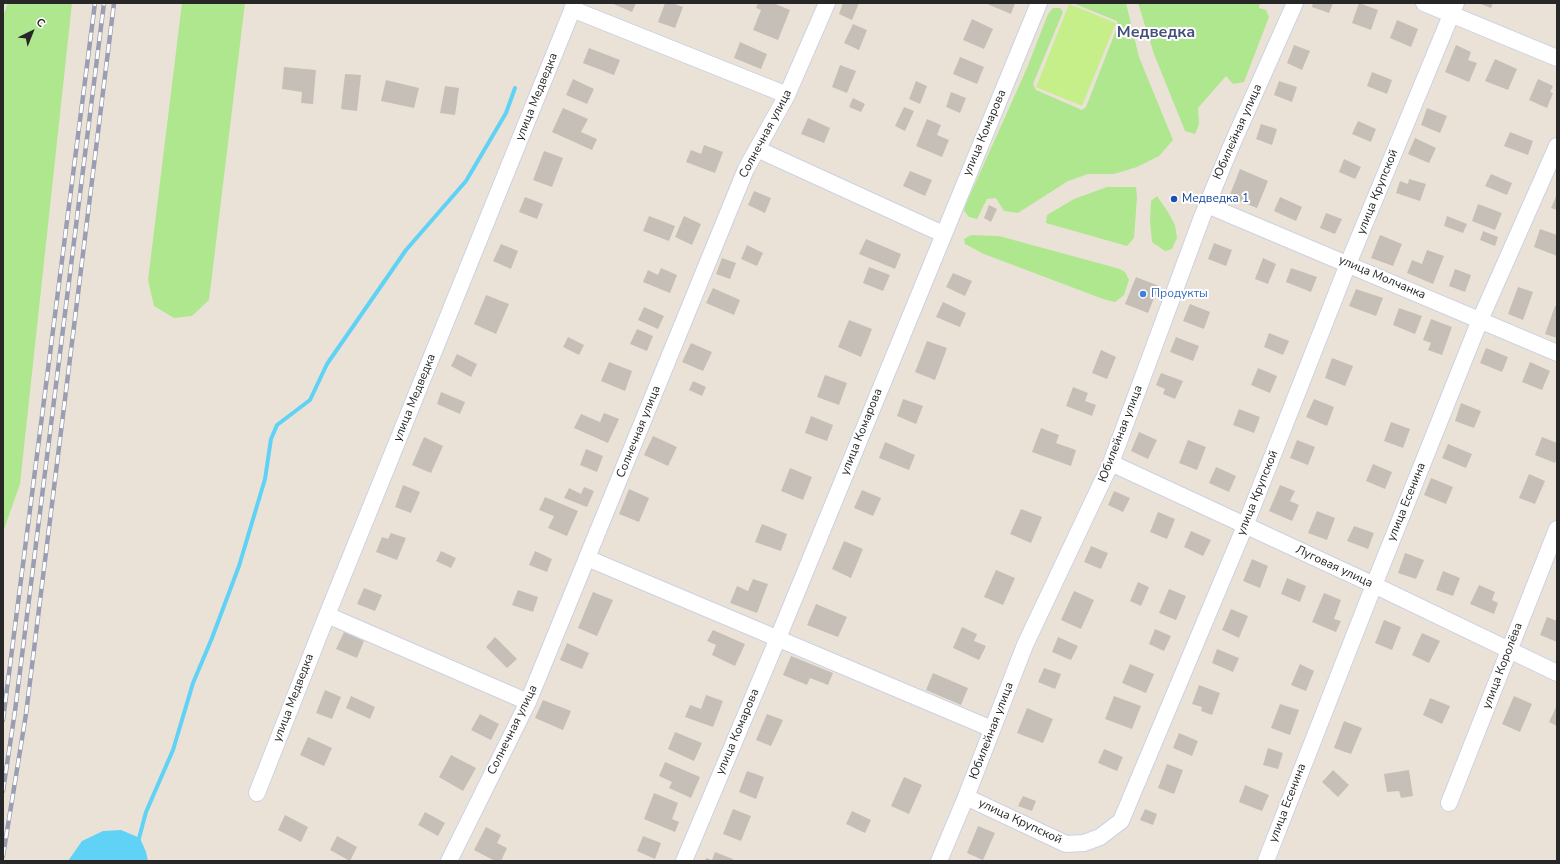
<!DOCTYPE html>
<meta charset="utf-8">
<style>
body{margin:0}
#map{position:relative;width:1560px;height:864px;overflow:hidden;background:#ebe2d7;font-family:"Nunito Sans",sans-serif}
canvas{display:block}
.frame{position:absolute;inset:0;border:4px solid #272727;pointer-events:none}
.north{position:absolute;left:12px;top:12px;width:40px;height:40px;-webkit-text-stroke:3px #fff;paint-order:stroke;rotate:43deg;font-size:11px;font-weight:700;line-height:16px;text-align:center;color:#272727}
.north::after{content:'';display:block;margin:auto;width:14px;height:18px;background:#272727;clip-path:polygon(50% 0,100% 100%,50% 72%,0 100%)}
</style>
<div id="map">
<canvas width="1560" height="864"></canvas>
<div class="frame"></div>
<div class="north">С</div>
</div>
<script>
const g = document.querySelector('canvas').getContext('2d');
g.lineJoin = 'round';
function fill(path, color) { g.fillStyle = color; g.fill(path, 'evenodd'); }
const poly = rows => new Path2D(rows.map(r => 'M' + r).join(''));
function stroke(path, color, width, dash) { g.strokeStyle = color; g.lineWidth = width; g.lineCap = dash ? 'butt' : 'round'; g.setLineDash(dash || []); g.stroke(path); }
function write(font, color, halo, rows, align = 'center') {
  g.font = font + ' "Nunito Sans",sans-serif'; g.lineWidth = 4; g.setLineDash([]); g.textBaseline = 'middle'; g.strokeStyle = halo; g.fillStyle = color; for (const [text, x, y, turn = 0] of rows) {
    g.save(); g.translate(x, y); g.rotate((+turn || 0) * Math.PI / 180); g.textAlign = isNaN(turn) ? turn : align; if (halo) g.strokeText(text, 0, 0); g.fillText(text, 0, 0); g.restore();
  }
}
const green = poly([
 [8,3,72,3,20,484,3,532,3,16],
 [182,3,245,3,209,300,192,316,174,318,154,306,148,280],
 [1073,3,1126,3,1139,57,1173,140,1159,156,1137,167,1114,174,1088,174,1068,181,1018,213,1004,211,996,198,987,199,977,219,969,217,964,211,966,204,1027,68,1048,14,1053,8,1060,8,1063,12,1033,84,1036,90,1082,110,1086,107,1118,25,1117,21],
 [1138,3,1260,3,1259,8,1266,10,1269,17,1244,82,1233,84,1226,76,1198,108,1199,124,1195,134,1185,131,1154,54],
 [1107,187,1136,187,1137,197,1134,238,1127,246,1046,223,1047,215,1074,199],
 [1157,196,1168,212,1175,225,1177,238,1172,249,1165,251,1152,242,1150,221,1151,201],
 [971,235,999,236,1120,269,1125,272,1129,280,1124,295,1115,302,1103,299,984,254,965,244,964,239]
]);
const pitch = poly([
 [1069,4,1116,23,1082,106,1036,87]
]);
const water = poly([
 [121,830,140,838,146,852,148,861,68,861,82,841,103,831]
]);
const stream = poly([
 [138,842,146,812,173,750,193,683,212,638,239,566,265,479,271,439,277,425,310,400,327,364,406,250,466,181,506,113,515,88]
]);
const building = poly([
 [611,3,636,3,632,12],
 [665,3,672,3,683,7,675,28,658,22],
 [758,3,773,3,790,10,778,40,753,30,761,10,756,8],
 [843,3,859,3,852,20,839,14],
 [985,3,1015,3,1011,14],
 [1313,3,1333,3,1329,13,1312,7],
 [1359,3,1378,10,1371,30,1352,23],
 [1478,3,1493,3,1491,8],
 [972,19,993,29,984,49,963,40],
 [1397,20,1418,29,1411,47,1390,38],
 [853,24,867,30,859,50,844,43],
 [740,42,767,54,761,69,734,58],
 [1294,45,1310,51,1302,70,1287,63],
 [1456,45,1471,52,1468,60,1477,63,1469,82,1445,72],
 [589,48,620,60,614,75,583,63],
 [960,57,984,67,977,84,953,74],
 [1495,59,1517,69,1508,90,1485,81],
 [840,65,856,71,847,93,832,87],
 [284,67,316,70,313,104,301,103,302,92,282,89],
 [1372,72,1392,80,1387,94,1367,86],
 [345,74,361,75,357,111,341,109],
 [573,79,594,89,587,104,566,95],
 [1538,79,1553,86,1550,92,1553,93,1547,108,1529,100],
 [386,80,419,88,414,108,381,101],
 [916,81,927,86,920,104,909,99],
 [1279,81,1297,87,1292,102,1274,95],
 [445,86,459,88,455,115,440,113],
 [951,92,966,98,960,113,946,107],
 [853,98,865,104,861,112,849,107],
 [904,107,914,111,905,131,895,126],
 [563,108,588,119,581,132,597,139,592,150,552,132],
 [1427,108,1447,116,1440,133,1421,125],
 [808,118,830,128,824,143,801,134],
 [927,119,941,125,937,135,949,140,942,157,916,146],
 [1358,121,1376,129,1371,142,1352,134],
 [1261,124,1277,129,1272,145,1256,139],
 [1510,132,1533,141,1528,155,1504,146],
 [1415,138,1436,148,1429,163,1408,154],
 [704,145,723,152,715,173,686,162,691,150,701,154],
 [544,151,563,158,552,187,533,180],
 [1344,159,1361,167,1355,179,1339,172],
 [1240,169,1268,181,1257,208,1229,197],
 [910,171,932,180,925,196,903,186],
 [1491,174,1512,183,1507,195,1485,186],
 [1409,179,1426,184,1420,201,1396,193,1400,181,1408,184],
 [754,191,771,198,765,213,748,205],
 [1557,194,1557,210,1551,208],
 [525,197,543,204,537,219,519,212],
 [1280,197,1302,207,1296,221,1274,211],
 [1478,204,1502,213,1495,230,1472,221],
 [989,205,997,209,991,222,984,218],
 [1326,213,1342,219,1335,234,1320,228],
 [649,216,675,226,669,241,643,231],
 [684,216,701,224,692,245,675,237],
 [1447,216,1467,224,1463,233,1444,226],
 [1540,229,1557,235,1557,256,1534,247],
 [1483,231,1498,237,1495,246,1480,240],
 [1380,235,1402,244,1393,266,1371,258],
 [866,239,901,254,895,269,859,254],
 [1214,243,1232,250,1226,266,1208,259],
 [501,244,518,251,511,269,493,261],
 [747,245,763,253,757,266,741,259],
 [1427,250,1444,256,1433,284,1407,273,1412,260,1422,264],
 [722,258,736,263,730,279,716,274],
 [1263,258,1276,264,1268,284,1255,279],
 [869,267,890,275,883,291,863,283],
 [661,268,677,275,670,293,643,282,648,270,658,275],
 [1291,268,1317,277,1311,292,1286,282],
 [1455,269,1471,275,1465,292,1449,286],
 [953,273,972,281,965,296,946,287],
 [1136,277,1159,286,1148,313,1125,304],
 [1518,287,1533,292,1523,320,1508,314],
 [713,288,740,300,734,315,706,303],
 [1356,289,1383,298,1376,316,1349,306],
 [486,295,509,304,496,334,474,324],
 [943,302,966,313,960,327,936,317],
 [1190,304,1210,312,1204,329,1183,321],
 [1555,306,1557,307,1557,338,1545,334],
 [644,307,664,316,658,329,638,320],
 [1399,308,1422,316,1415,334,1393,325],
 [1431,319,1452,327,1442,355,1428,350,1431,343,1423,340],
 [849,320,872,329,861,357,838,347],
 [637,329,653,336,647,351,630,344],
 [1269,333,1289,341,1283,355,1264,347],
 [568,337,584,345,579,355,563,347],
 [1176,337,1199,346,1193,361,1170,352],
 [927,341,947,348,935,380,915,372],
 [691,343,712,352,703,371,682,362],
 [1486,348,1508,357,1502,372,1480,363],
 [1101,350,1116,357,1107,379,1092,373],
 [457,354,477,364,471,377,451,366],
 [1332,358,1353,366,1345,386,1325,378],
 [609,362,632,371,625,391,601,381],
 [1530,362,1550,371,1542,390,1522,382],
 [1258,368,1277,376,1270,393,1251,385],
 [1161,373,1183,381,1175,399,1163,394,1165,389,1156,385],
 [825,375,847,383,839,405,817,397],
 [693,381,706,387,702,396,689,390],
 [1073,387,1088,393,1085,401,1096,405,1092,416,1066,406],
 [441,392,465,402,460,414,437,404],
 [903,399,923,406,916,424,897,416],
 [1314,399,1334,407,1327,426,1306,417],
 [1461,403,1481,411,1474,428,1455,421],
 [1239,409,1260,417,1254,433,1233,425],
 [604,413,619,419,608,443,574,428,581,414,600,422],
 [811,416,833,425,827,441,805,433],
 [1391,422,1410,429,1403,448,1384,441],
 [1041,428,1059,435,1056,443,1076,450,1071,466,1032,452],
 [1139,432,1157,440,1148,459,1131,451],
 [653,436,677,447,668,466,644,455],
 [424,437,443,446,431,473,412,465],
 [1542,437,1557,443,1557,457,1555,463,1535,455],
 [1188,440,1206,447,1197,470,1179,463],
 [1297,440,1315,447,1308,465,1290,458],
 [885,442,915,455,909,470,879,458],
 [1448,444,1472,454,1466,468,1442,458],
 [586,449,603,456,597,472,580,465],
 [1373,464,1392,472,1385,489,1366,481],
 [1216,467,1236,476,1229,492,1209,483],
 [790,468,812,477,803,500,781,491],
 [1529,474,1545,481,1535,504,1519,498],
 [1431,478,1453,487,1446,504,1424,495],
 [403,485,420,492,411,513,395,507],
 [1280,485,1295,491,1290,501,1299,505,1292,521,1269,511],
 [584,487,594,491,587,507,564,498,569,488,581,494],
 [629,489,649,498,639,522,619,514],
 [862,490,881,498,873,516,854,508],
 [1114,491,1130,498,1123,512,1108,505],
 [545,497,578,511,567,536,548,528,554,516,539,510],
 [1021,509,1042,517,1031,543,1010,534],
 [1317,511,1335,518,1327,540,1308,533],
 [1158,512,1175,519,1167,539,1150,532],
 [762,524,787,534,781,551,755,542],
 [1354,526,1374,533,1368,549,1347,541],
 [1191,531,1211,540,1203,556,1184,547],
 [391,533,406,538,397,560,376,552,382,537,388,539],
 [844,541,863,549,851,578,832,569],
 [1091,546,1108,553,1101,569,1084,562],
 [441,551,456,558,451,568,436,561],
 [535,551,552,559,547,572,529,565],
 [1405,553,1424,560,1416,579,1398,573],
 [1252,559,1268,566,1260,588,1243,581],
 [996,570,1015,578,1003,605,984,597],
 [1443,571,1460,578,1453,596,1436,590],
 [1287,578,1306,586,1300,602,1281,594],
 [753,579,768,584,757,613,730,603,737,586,748,591],
 [1138,582,1149,587,1141,606,1130,601],
 [1479,585,1495,592,1492,600,1498,603,1494,614,1470,604],
 [364,588,382,595,375,611,357,604],
 [1169,589,1186,596,1176,620,1159,613],
 [518,590,538,597,533,612,512,605],
 [1074,591,1094,600,1081,629,1061,620],
 [593,592,613,600,597,636,578,628],
 [1324,593,1341,600,1334,619,1341,621,1336,632,1312,622],
 [816,604,847,617,838,637,807,625],
 [1231,609,1248,616,1239,638,1222,630],
 [1547,617,1557,621,1557,642,1540,635],
 [1384,620,1401,627,1392,650,1375,643],
 [962,627,977,634,974,641,986,646,979,660,953,648],
 [1155,629,1171,636,1164,651,1149,644],
 [713,630,745,644,735,666,712,655,716,645,707,641],
 [344,632,364,641,357,658,336,649],
 [1422,633,1440,641,1429,663,1412,655],
 [495,637,517,659,507,668,486,647],
 [1058,637,1078,646,1071,660,1052,652],
 [567,643,589,653,582,669,560,660],
 [1217,649,1239,658,1233,672,1212,663],
 [791,656,833,673,828,685,810,678,807,685,783,675],
 [1130,664,1154,674,1146,693,1122,683],
 [1300,664,1314,671,1306,691,1291,685],
 [1044,668,1061,674,1055,689,1038,682],
 [933,673,968,688,961,705,926,690],
 [1199,685,1220,693,1212,715,1201,711,1202,707,1192,704],
 [325,690,341,697,332,719,316,713],
 [706,695,723,701,713,727,685,717,690,705,701,709],
 [351,696,375,707,370,719,346,708],
 [1114,696,1141,706,1132,729,1105,719],
 [1514,696,1532,704,1520,732,1502,724],
 [1430,698,1450,706,1442,724,1423,715],
 [543,700,571,711,563,730,535,718],
 [1280,704,1299,710,1290,735,1271,728],
 [1557,705,1557,726,1549,722],
 [1027,708,1053,719,1043,743,1017,733],
 [480,714,499,724,491,740,471,730],
 [767,714,783,720,771,746,756,740],
 [1344,721,1362,728,1351,754,1334,748],
 [675,732,702,743,694,761,668,749],
 [1179,733,1198,741,1192,756,1173,748],
 [308,737,332,748,324,766,300,755],
 [1268,748,1283,753,1278,769,1263,765],
 [1104,749,1123,757,1117,771,1098,763],
 [451,755,476,768,463,791,439,777],
 [665,762,700,777,691,798,669,788,672,782,659,776],
 [1167,764,1183,770,1174,794,1158,788],
 [1333,770,1349,785,1338,797,1322,782],
 [1409,770,1413,796,1401,798,1399,791,1387,792,1384,774],
 [747,771,764,777,756,799,739,792],
 [904,777,922,785,909,814,891,806],
 [1245,785,1269,795,1262,811,1239,802],
 [654,793,678,803,672,819,679,822,675,832,644,819],
 [1023,796,1036,801,1032,811,1018,806],
 [733,809,751,816,741,841,723,834],
 [1145,809,1157,814,1153,825,1140,820],
 [852,811,871,820,865,833,846,824],
 [425,812,445,823,438,836,418,825],
 [285,815,308,827,301,842,278,830],
 [978,826,995,833,983,860,967,853],
 [486,827,501,835,497,843,507,848,501,861,495,861,474,850],
 [337,836,357,847,350,861,330,850],
 [643,836,661,843,655,859,637,851],
 [715,852,733,859,732,861,705,861,706,858,712,860]
]);
const minor = poly([
 [1424,3,1557,58],
 [572,9,787,95],
 [757,149,943,234],
 [1207,205,1557,353],
 [1111,463,1374,585,1557,673],
 [587,558,992,729],
 [327,615,528,702],
 [257,793,327,615,575,3],
 [966,797,1066,844,1084,843,1100,837,1121,821,1245,526,1348,264,1456,3],
 [1449,803,1557,529],
 [449,861,528,702,746,169,787,95,827,3],
 [684,861,778,638,1039,3],
 [939,861,966,797,1025,645,1111,463,1202,217,1230,149,1295,3],
 [1266,861,1374,585,1480,320,1557,146]
]);
const rail = poly([
 [3,720,95,3],
 [3,791,15,711,104,3],
 [3,856,26,714,114,3]
]);
const markers = [
 [1174,199,4,"#1a4fb4"],
 [1143,294,4,"#3f7fe0"]
];
const streetNames = [
 ["улица Медведка",537,97,-68],
 ["Юбилейная улица",1238,132,-66],
 ["улица Комарова",985,133,-67],
 ["Солнечная улица",766,134,-62],
 ["улица Крупской",1378,192,-68],
 ["улица Молчанка",1382,278,23],
 ["улица Медведка",415,398,-68],
 ["Солнечная улица",639,432,-68],
 ["улица Комарова",862,432,-68],
 ["Юбилейная улица",1121,434,-69],
 ["улица Крупской",1258,493,-68],
 ["улица Есенина",1407,502,-68],
 ["Луговая улица",1334,567,25],
 ["улица Королёва",1503,666,-69],
 ["улица Медведка",294,698,-69],
 ["Солнечная улица",513,730,-64],
 ["Юбилейная улица",992,731,-69],
 ["улица Комарова",738,732,-67],
 ["улица Есенина",1288,803,-69],
 ["улица Крупской",1020,822,25]
];
const transitNames = [
 ["Медведка 1",1182,199]
];
const shopNames = [
 ["Продукты",1151,294]
];
const districtNames = [
 ["Медведка",1156,33]
];
fill(green, '#aee78e');
fill(pitch, '#c6ef89');
fill(water, '#60d2f6');
stroke(stream, '#60d2f6', 4);
fill(building, '#c6bfb7');
stroke(minor, '#ccd1e2', 18);
stroke(minor, '#fff', 16);
stroke(rail, '#9a9eb3', 4.5);
stroke(rail, '#fff', 3, [9]);
for (const [x, y, r, color] of markers) { const dot = new Path2D(); dot.arc(x, y, r, 0, 2 * Math.PI); g.fillStyle = color; g.fill(dot); stroke(dot, '#fff', 1.5); }
write('12px', '#272727', '#fff', streetNames);
write('12px', '#164399', '#fff', transitNames, 'left');
write('12px', '#366cbe', '#fff', shopNames, 'left');
write('bold 16px', '#454f7a', '#fff', districtNames);
</script>
